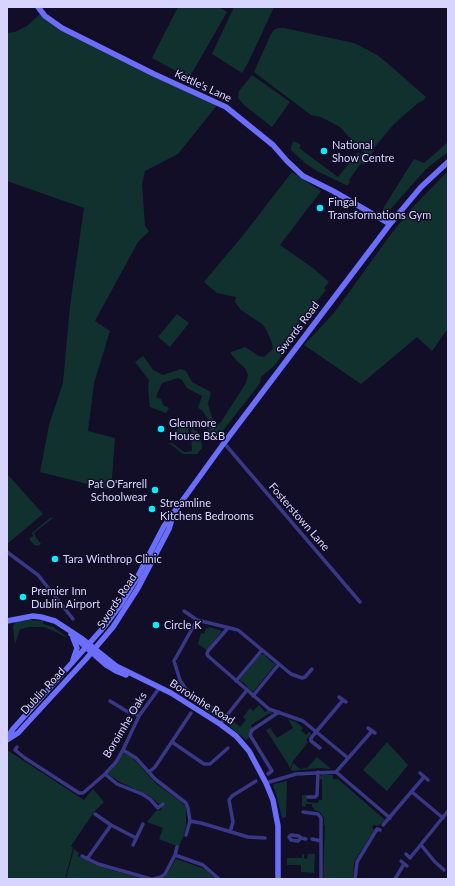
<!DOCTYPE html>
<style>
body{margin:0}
#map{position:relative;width:455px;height:886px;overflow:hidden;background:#120e27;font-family:Lato,sans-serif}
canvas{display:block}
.frame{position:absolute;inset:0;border:8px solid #d7d4ff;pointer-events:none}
</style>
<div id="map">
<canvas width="455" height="886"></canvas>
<div class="frame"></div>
</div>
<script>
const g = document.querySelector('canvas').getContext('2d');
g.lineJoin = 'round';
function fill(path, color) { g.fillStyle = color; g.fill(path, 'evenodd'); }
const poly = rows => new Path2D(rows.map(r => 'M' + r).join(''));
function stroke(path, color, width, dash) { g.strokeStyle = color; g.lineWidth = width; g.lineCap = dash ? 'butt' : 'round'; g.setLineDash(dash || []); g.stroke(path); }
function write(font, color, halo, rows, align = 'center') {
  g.font = font + ' Lato,sans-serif'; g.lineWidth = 3; g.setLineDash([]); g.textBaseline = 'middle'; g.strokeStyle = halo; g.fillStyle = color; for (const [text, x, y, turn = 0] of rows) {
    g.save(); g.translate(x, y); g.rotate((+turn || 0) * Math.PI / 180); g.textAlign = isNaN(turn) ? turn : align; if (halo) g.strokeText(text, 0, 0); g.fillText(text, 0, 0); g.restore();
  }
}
const green = poly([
 [178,7,219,7,227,12,189,78,152,58],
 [234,7,274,7,249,61,242,73,212,54],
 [40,14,48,21,218,104,178,154,145,171,142,184,145,226,149,231,138,242,95,321,110,331,94,383,88,431,115,438,111,490,40,472,49,425,63,383,70,306,84,208,7,181,7,33,15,32,27,26],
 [278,28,284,28,354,43,362,47,377,55,386,62,426,97,424,100,418,103,394,124,373,149,374,151,369,156,359,149,358,144,350,138,340,127,321,117,311,115,254,72,271,34,274,30],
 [252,75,290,102,272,127,244,105,238,98,239,91],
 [293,142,296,142,301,145,299,148,338,177,358,152,367,159,363,165,361,163,349,180,350,182,348,185,346,185,317,171,305,163,291,150,291,147],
 [448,142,448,152,426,169,389,211,382,210,414,159,424,163],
 [448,171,448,330,446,331,432,351,417,337,361,384,304,345,334,313,391,234,411,209],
 [292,172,321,191,280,245,313,268,329,282,324,288,326,290,304,317,292,343,274,366,261,377,260,383,254,391,221,433,217,436,207,437,206,432,211,425,203,411,198,408,202,396,187,388,182,380,178,378,162,383,156,397,161,399,163,405,169,408,166,413,150,407,148,389,149,380,135,362,143,356,153,370,163,375,181,369,186,371,192,382,209,391,211,393,208,403,209,408,213,420,218,425,221,422,246,383,248,375,245,368,237,361,231,354,231,352,245,347,259,356,264,357,273,349,272,343,266,329,262,324,241,310,235,302,236,297,217,293,204,282,244,234],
 [177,314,189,323,170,347,158,337],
 [181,422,188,427,189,439,187,441,179,436,177,430],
 [192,428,199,433,202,445,202,448,197,454,183,454,169,443,172,443,184,452,192,451,191,432],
 [9,476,43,514,7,544,7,478],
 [50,518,53,518,34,533,35,536,41,544,38,546,34,545,29,539,33,536,32,533],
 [29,620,43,621,43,624,53,627,67,637,65,637,58,633,44,627,30,627,20,629,15,644,13,626,16,621],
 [209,627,222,631,207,650,198,644,201,633,204,634,206,628,208,629],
 [261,654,266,655,265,656,273,663,274,662,275,665,253,692,247,688,248,687,243,682,241,682,240,679],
 [211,704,223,714,221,718,218,718,207,711],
 [259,705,265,712,268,710,272,713,271,715,270,713,251,725,252,728,248,734,249,738,246,740,227,724,227,720,230,718,240,727,246,720,243,717,250,708,253,711],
 [288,719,296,722,303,728,301,730,306,735,309,732,311,734,306,740,308,742,306,744,306,745,293,761,290,769,288,764,266,730,270,728,277,738,293,728],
 [387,742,408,765,387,791,363,770],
 [7,750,84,800,93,789,104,802,94,812,71,846,73,848,65,879,7,879],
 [124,753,132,757,155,783,180,801,186,807,186,825,183,838,181,841,179,847,159,839,163,828,147,822,156,811,161,810,162,807,158,803,150,796,118,781,108,774],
 [317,757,331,769,319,768,292,771,291,770,293,763,300,769,303,769,304,767,306,769],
 [323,774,333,775,333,779,338,779,385,820,382,823,377,826,374,825,372,827,374,830,354,862,353,879,323,879,325,826,324,825,324,818,320,812,314,810,314,808,312,807,312,804,306,804,305,807,302,806,302,795,307,795,307,802,318,803,319,800,322,800,322,779,319,779,320,776],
 [287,781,286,817,282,818,277,797,273,786,274,784],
 [74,849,79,853,78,856,98,866,143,879,66,879],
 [302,854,304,854,304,858,307,859,308,854,315,854,314,873,301,872,301,865,287,865,287,858,302,858],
 [176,859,202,868,206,870,216,879,162,879,165,877]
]);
const street = poly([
 [224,443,360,602],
 [7,552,38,575,73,619],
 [184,611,197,620,238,630,291,674,302,678,305,677,312,669],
 [228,628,208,651,207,654,208,656,269,709,303,721,348,758],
 [236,681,262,650],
 [253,696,279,664],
 [339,697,346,702],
 [194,698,187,691,180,680,174,661,197,620],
 [110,701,128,712,131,711,139,716],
 [131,711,136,703],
 [220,724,247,690],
 [368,728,375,733],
 [172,742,204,764,210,764,228,748],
 [17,747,15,750,25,758,79,793,83,793,105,774,116,762,123,750,139,716,160,687],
 [320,748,311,741,311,738,343,700],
 [123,750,136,758,155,779,186,803,188,808,190,821,186,835],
 [149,772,155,767,191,713],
 [336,772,390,818],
 [420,773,428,780],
 [105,774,117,784,142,794,150,799,158,808,163,804],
 [268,774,272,771,250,735,252,730,279,712],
 [266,783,296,774,336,772,372,731],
 [412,792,443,818],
 [308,797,315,797,317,795,318,772],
 [303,812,318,814,321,818,321,879],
 [95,814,111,825,136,838],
 [190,821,201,823,248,837,265,838],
 [383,825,424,777],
 [230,832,233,822,229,800,232,796,256,781],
 [301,838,298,841,291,840,289,837,291,835,299,836,301,838,306,839],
 [312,839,321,841],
 [133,845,143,824],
 [421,845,435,862,444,870],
 [406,854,410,858,448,811],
 [175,855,203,865,219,879],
 [82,856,98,864,151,879],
 [87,859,111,825],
 [401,861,407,866],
 [153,879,161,877,165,874,175,855,177,847],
 [355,879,357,862,377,829,380,830],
 [395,879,404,864]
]);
const secondary = poly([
 [38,7,45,16,62,28,154,74,226,107,273,145,287,161,303,176,333,191,390,224],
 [7,621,33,616,41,617,55,621,81,638,116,666,171,693,220,724,236,736,249,751,266,783,273,800,278,826,278,879],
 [71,634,106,665,116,671,126,675],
 [73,660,77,648,73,638],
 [7,738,13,729,103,628,121,604,137,578,164,526,224,443,390,224,421,187,448,162],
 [7,740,18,733,86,659,113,627,138,588,169,529,172,519]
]);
const markers = [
 [324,151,4,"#00efff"],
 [320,208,4,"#00efff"],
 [161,429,4,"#00efff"],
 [155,490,4,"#00efff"],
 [152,509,4,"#00efff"],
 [55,559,4,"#00efff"],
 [23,597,4,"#00efff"],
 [156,625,4,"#00efff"]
];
const streetNames = [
 ["Kettle's Lane",203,86,25],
 ["Swords Road",298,328,-53],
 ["Fosterstown Lane",299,517,49],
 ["Swords Road",117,601,-57],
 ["Dublin Road",43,691,-47],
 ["Boroimhe Road",202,702,32],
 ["Boroimhe Oaks",125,725,-59]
];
const poiNames = [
 ["National",332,145],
 ["Show Centre",332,158],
 ["Fingal",328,202],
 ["Transformations Gym",328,215],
 ["Glenmore",169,423],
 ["House B&B",169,436],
 ["Pat O'Farrell",147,484,"right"],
 ["Schoolwear",147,497,"right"],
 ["Streamline",160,503],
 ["Kitchens Bedrooms",160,516],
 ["Tara Winthrop Clinic",63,559],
 ["Premier Inn",31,591],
 ["Dublin Airport",31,604],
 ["Circle K",164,625]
];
fill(green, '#11312f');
stroke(street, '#383887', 3.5);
stroke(secondary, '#6b6dff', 5.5);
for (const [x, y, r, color] of markers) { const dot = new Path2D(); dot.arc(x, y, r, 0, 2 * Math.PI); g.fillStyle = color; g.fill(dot); stroke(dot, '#120e27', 1.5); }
write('11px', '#d7d4ff', '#120e27', streetNames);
write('11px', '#d7d4ff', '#120e27', poiNames, 'left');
</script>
